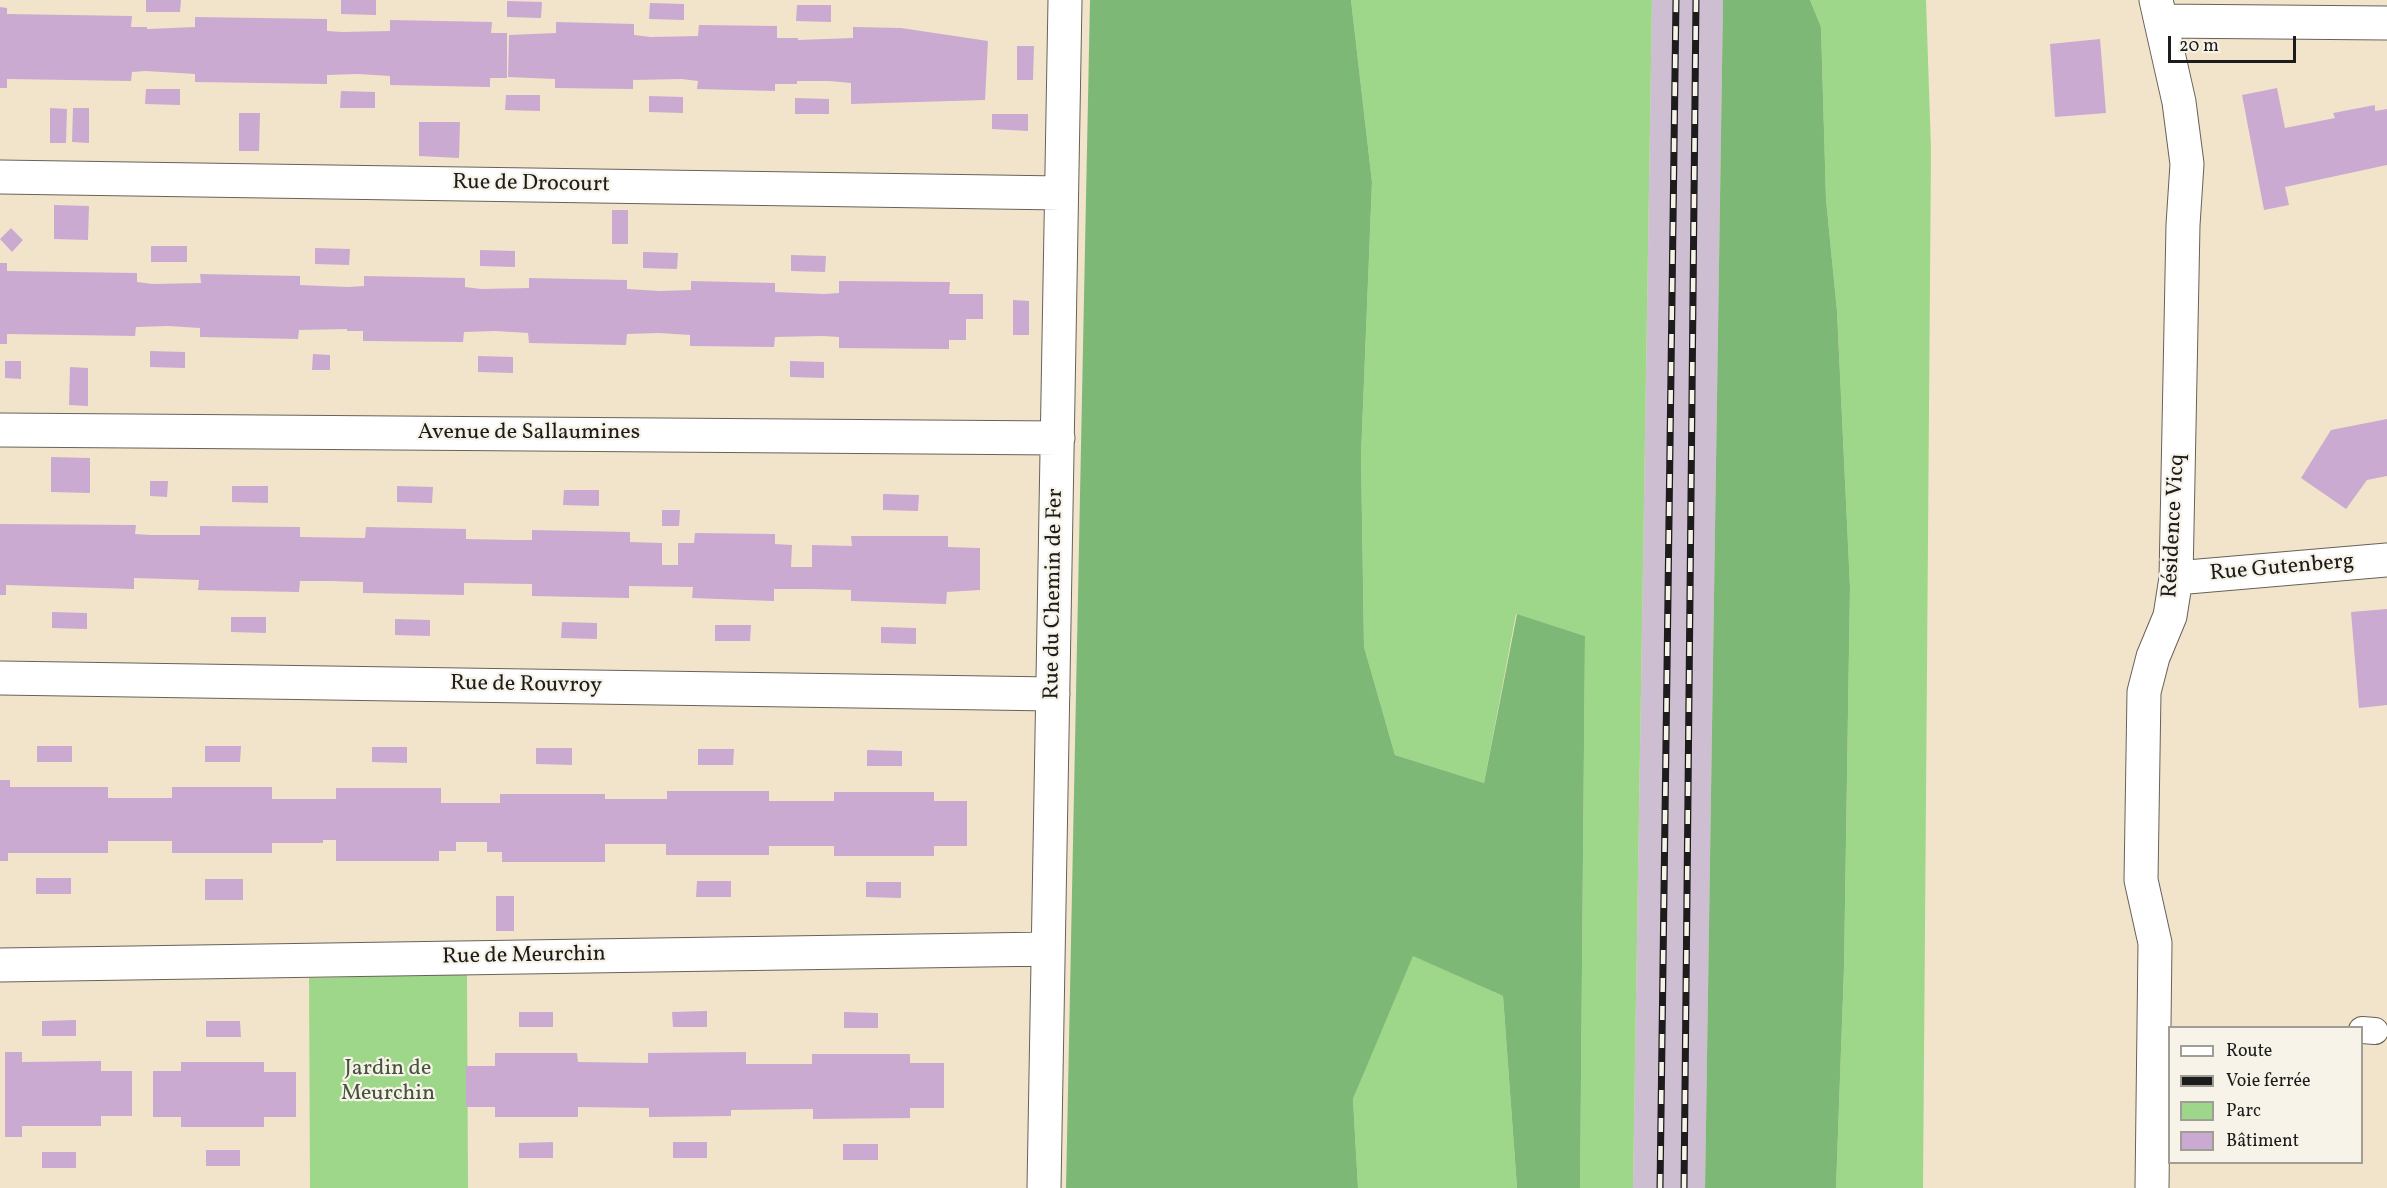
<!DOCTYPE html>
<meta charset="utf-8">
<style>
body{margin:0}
#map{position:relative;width:2387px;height:1188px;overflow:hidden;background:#f2e4cb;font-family:Vollkorn,serif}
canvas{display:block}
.legend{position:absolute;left:2168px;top:1026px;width:195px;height:138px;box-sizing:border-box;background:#f7f3e8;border:2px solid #9f9d96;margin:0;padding:8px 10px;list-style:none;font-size:18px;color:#1c1c1c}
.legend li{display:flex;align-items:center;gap:12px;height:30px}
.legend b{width:30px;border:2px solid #9f9d96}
.scale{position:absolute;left:2168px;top:36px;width:128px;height:27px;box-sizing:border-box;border:3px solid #1c1c1c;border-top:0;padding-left:8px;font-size:18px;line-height:21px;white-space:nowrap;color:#1c1c1c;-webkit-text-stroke:4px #f7f3e8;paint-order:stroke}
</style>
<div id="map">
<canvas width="2387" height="1188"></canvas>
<ul class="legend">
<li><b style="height:8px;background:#fff"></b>Route</li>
<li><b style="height:8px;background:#1c1c1c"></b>Voie ferrée</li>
<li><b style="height:16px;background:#9ed78a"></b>Parc</li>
<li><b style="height:16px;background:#caaad1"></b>Bâtiment</li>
</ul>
<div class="scale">20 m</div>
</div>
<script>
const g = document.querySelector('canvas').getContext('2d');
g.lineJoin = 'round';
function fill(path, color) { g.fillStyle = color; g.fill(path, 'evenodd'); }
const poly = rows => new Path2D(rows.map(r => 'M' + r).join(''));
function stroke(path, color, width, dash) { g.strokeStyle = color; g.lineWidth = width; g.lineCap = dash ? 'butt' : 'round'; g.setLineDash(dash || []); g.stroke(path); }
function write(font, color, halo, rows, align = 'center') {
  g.font = font + ' Vollkorn,serif'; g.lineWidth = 4.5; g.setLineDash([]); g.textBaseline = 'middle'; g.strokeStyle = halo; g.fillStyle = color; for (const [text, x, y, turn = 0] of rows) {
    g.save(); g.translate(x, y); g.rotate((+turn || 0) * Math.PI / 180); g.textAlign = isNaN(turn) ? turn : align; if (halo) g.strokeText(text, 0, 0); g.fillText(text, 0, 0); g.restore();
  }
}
const industrial = poly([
 [1652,0,1723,0,1705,1188,1633,1188]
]);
const green = poly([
 [1351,0,1652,0,1633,1188,1580,1188,1585,636,1516,614,1484,783,1395,755,1364,647,1361,456,1372,182],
 [1810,0,1926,0,1931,149,1923,1188,1836,1188,1844,968,1850,587,1837,311,1826,199,1821,27],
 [1412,955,1503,996,1517,1188,1358,1188,1353,1099],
 [467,974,468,1188,310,1188,309,978]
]);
const forest = poly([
 [1090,0,1351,0,1372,182,1361,456,1364,647,1395,755,1484,783,1517,614,1585,636,1580,1188,1517,1188,1503,996,1413,956,1353,1099,1358,1188,1066,1188],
 [1723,0,1810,0,1821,27,1826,199,1837,311,1850,587,1844,968,1836,1188,1705,1188]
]);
const building = poly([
 [146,0,181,0,180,12,146,12],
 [341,0,376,0,376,15,341,14],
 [507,1,542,2,541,18,507,17],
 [650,3,684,4,684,20,649,19],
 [797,5,831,5,831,22,796,21],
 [0,7,7,8,7,14,132,16,131,27,147,27,147,29,195,27,195,17,327,19,327,31,342,32,390,31,390,20,492,22,491,33,507,33,507,78,490,78,490,87,390,85,390,76,358,74,327,75,327,84,195,82,195,74,146,71,132,72,131,81,7,79,7,88,0,88],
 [556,22,634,24,634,35,651,37,698,36,699,25,777,26,777,38,798,38,798,40,853,38,853,27,901,28,988,41,985,100,851,104,851,83,829,81,797,81,797,84,775,84,775,91,697,89,698,81,682,79,633,80,633,89,555,88,555,79,508,77,509,35,556,33],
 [2100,39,2106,113,2055,117,2050,44],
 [1017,46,1034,46,1033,80,1017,80],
 [2277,88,2285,128,2335,118,2333,113,2375,105,2375,111,2387,109,2387,165,2285,187,2289,205,2264,210,2242,95],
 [146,89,180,89,180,105,145,104],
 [341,91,375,92,375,108,340,108],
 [506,95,540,95,540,111,505,110],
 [649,96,683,97,683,113,649,112],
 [795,98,829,99,829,114,795,114],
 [50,108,67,109,66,143,50,143],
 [73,108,89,108,89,143,72,142],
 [239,113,260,113,259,151,239,151],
 [992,114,1028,114,1028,131,992,129],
 [419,122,460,122,459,158,419,156],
 [54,205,89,206,88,240,54,239],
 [612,210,628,210,628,244,612,244],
 [11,228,23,240,12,252,0,239],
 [151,246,187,246,187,262,151,262],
 [315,248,350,249,349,265,315,264],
 [480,250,515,251,515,267,480,266],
 [643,252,678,253,677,269,643,268],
 [791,255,826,256,825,272,791,271],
 [0,263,7,263,7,271,137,273,137,282,153,284,201,283,200,274,300,276,300,285,348,287,364,286,364,276,465,278,465,287,481,289,529,288,529,278,627,280,627,289,660,291,691,290,691,281,775,283,775,292,824,294,839,293,839,281,950,282,949,294,983,294,983,319,966,319,966,340,949,340,949,349,839,348,839,337,823,336,775,337,774,347,690,346,690,335,659,333,627,334,626,345,529,343,528,333,496,331,464,332,463,342,363,341,363,331,347,331,347,329,299,330,298,339,200,337,200,328,168,326,136,327,135,336,7,334,7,344,0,344],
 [1013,300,1029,301,1029,335,1013,335],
 [150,351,185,352,185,368,150,367],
 [313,354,330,355,330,370,312,370],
 [478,356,513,357,513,373,478,372],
 [5,361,21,361,21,379,5,378],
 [790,361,824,362,824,378,790,377],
 [70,367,88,368,88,406,69,405],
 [2387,419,2387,476,2367,480,2346,509,2301,478,2331,430],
 [51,457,90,458,90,493,51,492],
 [150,481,168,481,167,497,150,496],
 [232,486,268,486,268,503,232,502],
 [397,486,433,487,432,503,397,502],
 [564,490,599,490,599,506,563,505],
 [883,494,919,495,918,511,883,510],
 [662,510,680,510,679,526,662,526],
 [0,524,136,525,135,534,151,535,200,535,200,526,300,527,300,537,365,538,366,527,466,529,466,539,515,540,532,540,532,530,630,532,630,542,662,543,662,565,678,565,678,543,694,543,695,533,775,534,775,544,792,545,791,567,812,567,812,545,852,546,851,536,948,536,948,547,980,548,980,590,947,592,946,604,851,601,851,590,812,589,774,589,774,601,692,598,693,587,629,586,629,598,532,596,532,584,464,583,464,595,363,593,363,582,331,581,300,581,299,592,198,590,199,580,134,578,134,589,6,585,6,595,0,595],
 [2387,609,2387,705,2359,708,2351,612],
 [52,612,87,613,87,629,52,628],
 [231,617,266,617,266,633,231,632],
 [395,619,430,620,430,636,395,635],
 [562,622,597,623,597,639,561,638],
 [715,625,751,625,750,641,715,641],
 [881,627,916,628,916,644,881,643],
 [37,746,72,746,72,762,37,762],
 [205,746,241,746,240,762,205,762],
 [372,747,407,747,407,763,372,762],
 [536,748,572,748,572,765,536,764],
 [698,749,734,749,733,765,698,765],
 [867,750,902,751,902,766,867,766],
 [0,780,10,780,10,787,108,787,108,798,172,798,172,787,272,787,272,799,336,799,336,788,441,788,441,803,500,803,500,794,605,794,605,799,667,799,667,791,769,791,769,801,834,801,834,792,934,792,934,801,967,801,967,846,934,846,934,856,834,856,834,846,769,846,769,855,666,855,666,844,605,844,605,862,502,862,502,852,487,852,487,842,456,842,456,851,439,851,439,861,336,861,336,840,323,840,323,843,272,843,272,853,172,853,172,841,108,841,108,853,8,853,8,861,0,861],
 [36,878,71,878,71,894,36,894],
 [205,879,243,879,243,900,205,900],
 [697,881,731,881,731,897,696,897],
 [866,882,901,882,901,898,866,897],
 [496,896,514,896,514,931,496,931],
 [707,1011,707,1027,673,1027,672,1012],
 [519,1012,553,1012,553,1027,519,1027],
 [844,1012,878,1013,878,1028,844,1028],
 [76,1020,76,1036,42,1036,42,1021],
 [206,1021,240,1021,241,1037,206,1037],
 [5,1052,22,1052,22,1062,101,1061,101,1071,132,1071,132,1116,101,1116,101,1126,22,1126,22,1137,5,1137],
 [746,1052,746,1064,812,1064,812,1054,910,1054,910,1063,944,1063,944,1108,910,1108,910,1118,813,1119,813,1109,731,1110,731,1116,649,1117,649,1108,578,1107,578,1117,495,1117,495,1107,466,1107,466,1066,495,1066,495,1053,577,1053,578,1062,648,1063,648,1053],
 [181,1062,264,1062,264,1072,296,1072,296,1117,264,1117,264,1127,181,1127,181,1117,153,1117,153,1071,181,1071],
 [553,1142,553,1158,519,1158,519,1143],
 [673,1142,707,1142,707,1158,673,1158],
 [843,1144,878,1144,878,1160,843,1160],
 [206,1150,240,1150,240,1166,206,1166],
 [42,1152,76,1152,76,1168,42,1168]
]);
const lane = poly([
 [2362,1030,2375,1031]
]);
const street = poly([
 [2161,21,2387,23],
 [0,177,1061,193],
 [0,430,1058,438],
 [2176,578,2387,560],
 [0,678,1053,694],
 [0,965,1048,949],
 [1044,1188,1065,0],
 [2152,1188,2155,943,2141,880,2144,692,2153,657,2170,616,2176,578,2183,225,2187,164,2179,102,2156,0]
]);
const rail = poly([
 [1660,1188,1676,0],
 [1684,1188,1696,0]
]);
const streetNames = [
 ["Rue de Drocourt",531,185,1],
 ["Avenue de Sallaumines",529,434],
 ["Résidence Vicq",2175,526,-87],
 ["Rue Gutenberg",2282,569,-5],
 ["Rue du Chemin de Fer",1055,594,-89],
 ["Rue de Rouvroy",526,686,1],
 ["Rue de Meurchin",524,957,-1]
];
const parkNames = [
 ["Jardin de",388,1070],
 ["Meurchin",388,1095]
];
fill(industrial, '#cebed1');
fill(green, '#9ed78a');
fill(forest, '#7eb876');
fill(building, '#caaad1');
stroke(lane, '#676259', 28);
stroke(street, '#676259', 35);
stroke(lane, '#fff', 26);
stroke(street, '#fff', 33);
stroke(rail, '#1c1c1c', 7);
stroke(rail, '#f7f3e8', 4.5, [14]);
write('22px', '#1c1c1c', '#f7f3e8', streetNames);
write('22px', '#43543d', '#f7f3e8', parkNames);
</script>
